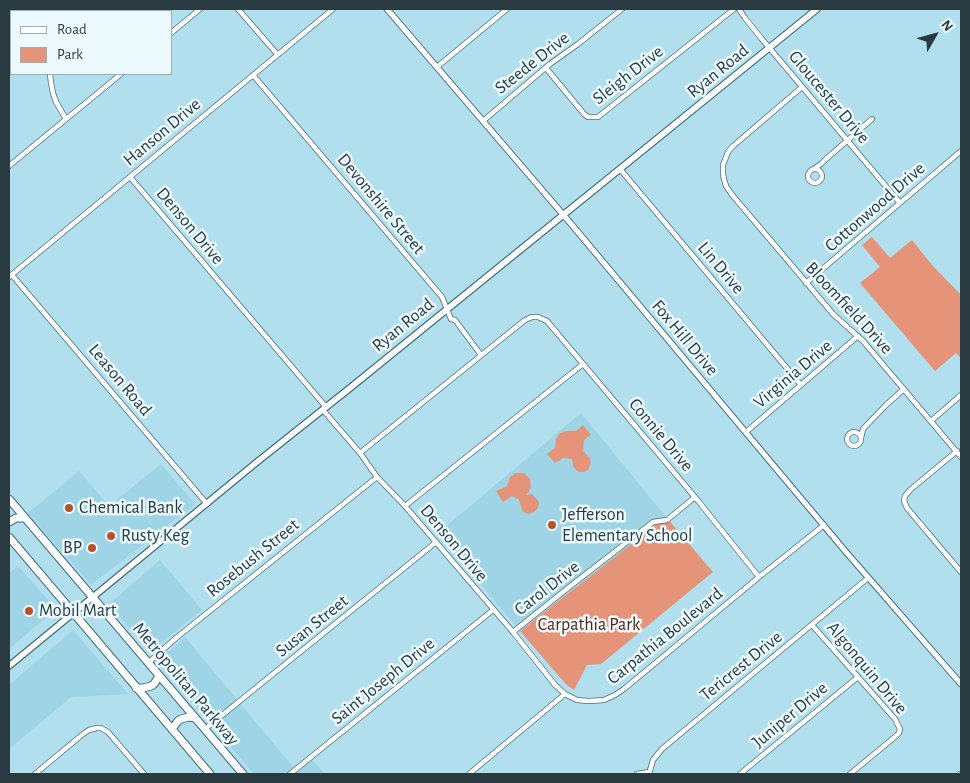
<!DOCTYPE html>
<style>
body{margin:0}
#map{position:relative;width:970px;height:783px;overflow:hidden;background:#b1dfed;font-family:"Alegreya Sans",sans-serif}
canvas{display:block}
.frame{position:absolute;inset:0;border:10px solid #293b41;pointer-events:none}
.legend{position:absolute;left:10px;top:10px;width:162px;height:65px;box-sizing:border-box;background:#ecfafe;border:1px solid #9eaeb2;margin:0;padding:6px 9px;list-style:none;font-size:15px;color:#293b41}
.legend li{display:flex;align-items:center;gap:10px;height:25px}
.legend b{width:25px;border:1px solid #9eaeb2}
.north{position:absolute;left:910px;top:10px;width:50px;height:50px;-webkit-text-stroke:4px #ecfafe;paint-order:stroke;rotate:52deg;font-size:14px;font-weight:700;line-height:20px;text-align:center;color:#293b41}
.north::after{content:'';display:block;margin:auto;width:18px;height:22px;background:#293b41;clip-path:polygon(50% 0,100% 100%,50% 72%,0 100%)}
</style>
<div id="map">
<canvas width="970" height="783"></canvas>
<div class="frame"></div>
<ul class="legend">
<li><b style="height:6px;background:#fff"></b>Road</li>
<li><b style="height:14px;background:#e59479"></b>Park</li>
</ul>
<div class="north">N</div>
</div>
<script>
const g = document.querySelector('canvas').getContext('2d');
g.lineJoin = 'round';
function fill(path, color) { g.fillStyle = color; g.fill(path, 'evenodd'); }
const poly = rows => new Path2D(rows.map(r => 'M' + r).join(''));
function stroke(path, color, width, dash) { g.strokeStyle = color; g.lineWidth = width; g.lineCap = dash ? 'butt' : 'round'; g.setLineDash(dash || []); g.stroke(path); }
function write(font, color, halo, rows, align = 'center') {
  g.font = font + ' "Alegreya Sans",sans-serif'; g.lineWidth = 5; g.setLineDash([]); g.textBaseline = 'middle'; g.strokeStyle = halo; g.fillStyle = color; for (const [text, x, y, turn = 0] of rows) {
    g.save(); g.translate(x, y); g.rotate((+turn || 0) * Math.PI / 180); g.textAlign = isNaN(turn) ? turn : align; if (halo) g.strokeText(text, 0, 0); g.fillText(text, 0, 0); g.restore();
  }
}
const built = poly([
 [581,413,666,517,520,631,438,533],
 [161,464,195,504,91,585,28,513,79,471,109,506],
 [160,560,202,610,150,652,109,604],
 [18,566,56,609,9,649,9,573],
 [73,630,128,694,71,697,9,749,9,685],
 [185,637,293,767,308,755,325,774,254,774,157,662]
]);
const green = poly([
 [872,237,890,258,912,240,932,265,961,295,961,358,956,353,935,371,860,283,880,267,862,245],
 [583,425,591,435,584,440,583,451,590,458,591,463,588,470,584,472,579,472,575,469,573,466,572,459,563,458,555,463,547,454,555,448,556,439,560,433,567,431,576,431],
 [516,473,524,473,530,479,531,488,526,495,532,494,539,502,538,508,534,512,529,514,523,512,519,500,512,496,503,502,496,491,507,486,510,477],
 [666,517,713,572,601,664,587,665,574,690,567,685,563,681,520,631]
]);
const minor = poly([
 [51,9,51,11],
 [141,9,144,11],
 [238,9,277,54],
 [739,9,745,18,761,38,900,203],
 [171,33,200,9],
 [437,67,507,9],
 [546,68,584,114,588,117,598,117,734,9],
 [50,74,51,83,53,93,56,102,66,119],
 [253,75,442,297,451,319,455,320,481,355],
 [802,87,732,147,728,152,723,165,723,175,726,186,733,196,833,314,863,341,961,457],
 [483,121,550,64,578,44,622,9],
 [9,166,121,74],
 [620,169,801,385],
 '808 176a7 7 0 1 1 14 0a7 7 0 1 1-14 0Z',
 [812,170,821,164,826,159,872,119],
 [130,177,326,407],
 [12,275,207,504],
 [9,277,333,9],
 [806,283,961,151],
 [323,410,360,453,377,477,405,506,513,632,555,685,565,694,577,700,589,701,604,700,615,695,624,689,759,577,824,525],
 [931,421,961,395],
 [746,432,858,336],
 '847 439a7 7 0 1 1 14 0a7 7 0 1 1-14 0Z',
 [861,438,863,429,886,405,904,389],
 [957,451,910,490,905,496,904,501,907,508,961,572],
 [360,453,525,320,532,317,538,317,547,321,699,502,759,577],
 [405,506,583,364],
 [812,625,895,719,900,729,899,733,896,736,850,774],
 [513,632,573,584,653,522,667,520,695,497],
 [148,663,176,638,377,477],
 [205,729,435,543],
 [35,774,83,734,89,730,97,728,101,728,108,732,144,774],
 [290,774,493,610],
 [469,774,565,694],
 [637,774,649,772],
 [649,774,653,760,662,749,868,578],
 [740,774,858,677],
 [960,774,961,774]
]);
const tertiary = poly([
 [387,9,572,225,846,552,961,684]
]);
const secondary = poly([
 [9,666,257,462,350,388,817,9]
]);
const primary = poly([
 [9,499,243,774],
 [9,522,16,518,25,518],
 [9,537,210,774],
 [136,688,143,688,151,686,154,684,159,676],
 [172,729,178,721,181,719,189,717,195,718]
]);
const markers = [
 [69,508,5,"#b8502b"],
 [552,525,5,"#b8502b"],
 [111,536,5,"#b8502b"],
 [92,548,5,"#b8502b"],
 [29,611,5,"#b8502b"]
];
const streetNames = [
 ["Steede Drive",532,63,-38],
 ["Ryan Road",718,71,-39],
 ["Sleigh Drive",628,75,-38],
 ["Gloucester Drive",829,97,50],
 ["Hanson Drive",162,132,-40],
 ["Devonshire Street",381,204,50],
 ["Cottonwood Drive",875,207,-41],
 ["Denson Drive",190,226,50],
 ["Lin Drive",721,268,50],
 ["Bloomfield Drive",849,308,47],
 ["Ryan Road",403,325,-39],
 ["Fox Hill Drive",685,338,50],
 ["Virginia Drive",793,374,-40],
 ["Leason Road",120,380,50],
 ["Connie Drive",661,435,50],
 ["Denson Drive",454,543,50],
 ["Rosebush Street",253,558,-39],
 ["Carol Drive",547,588,-38],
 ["Susan Street",312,626,-39],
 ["Carpathia Boulevard",665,636,-39],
 ["Tericrest Drive",741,666,-39],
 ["Algonquin Drive",867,668,50],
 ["Saint Joseph Drive",383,681,-39],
 ["Metropolitan Parkway",186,684,50],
 ["Juniper Drive",790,715,-40]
];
const poiNames = [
 ["Chemical Bank",79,508],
 ["Jefferson",562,515],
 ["Elementary School",562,536],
 ["Rusty Keg",121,536],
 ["BP",82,548,"right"],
 ["Mobil Mart",39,611]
];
const parkNames = [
 ["Carpathia Park",589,625]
];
fill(built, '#9ed4e6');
fill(green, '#e59479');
stroke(minor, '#436d7a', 6);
stroke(tertiary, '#436d7a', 7);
stroke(secondary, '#436d7a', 8);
stroke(primary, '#436d7a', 9);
stroke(minor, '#fff', 4.5);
stroke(tertiary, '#fff', 5);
stroke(secondary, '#fff', 5.5);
stroke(primary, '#fff', 7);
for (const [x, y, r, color] of markers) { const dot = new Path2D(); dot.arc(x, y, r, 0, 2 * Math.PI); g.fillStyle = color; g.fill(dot); stroke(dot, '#ecfafe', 2); }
write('18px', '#293b41', '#ecfafe', streetNames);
write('18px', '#293b41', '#ecfafe', poiNames, 'left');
write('18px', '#5a2411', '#ecfafe', parkNames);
</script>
